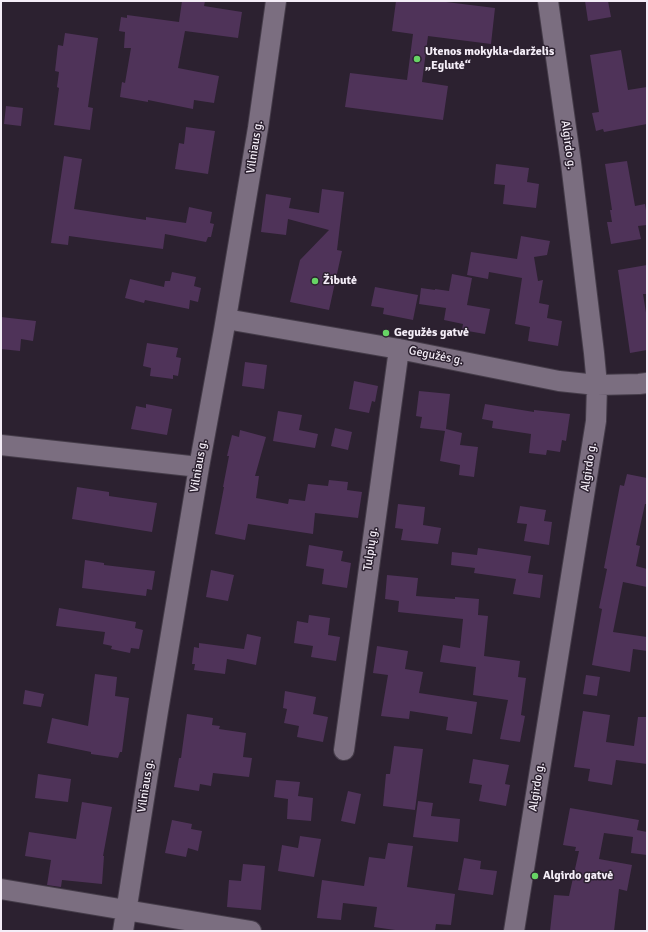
<!DOCTYPE html>
<meta charset="utf-8">
<style>
body{margin:0}
#map{position:relative;width:648px;height:932px;overflow:hidden;background:#2c2130;font-family:Signika,sans-serif}
canvas{display:block}
.frame{position:absolute;inset:0;border:2px solid #f4edf7;pointer-events:none}
</style>
<div id="map">
<canvas width="648" height="932"></canvas>
<div class="frame"></div>
</div>
<script>
const g = document.querySelector('canvas').getContext('2d');
g.lineJoin = 'round';
function fill(path, color) { g.fillStyle = color; g.fill(path, 'evenodd'); }
const poly = rows => new Path2D(rows.map(r => 'M' + r).join(''));
function stroke(path, color, width, dash) { g.strokeStyle = color; g.lineWidth = width; g.lineCap = dash ? 'butt' : 'round'; g.setLineDash(dash || []); g.stroke(path); }
function write(font, color, halo, rows, align = 'center') {
  g.font = font + ' Signika,sans-serif'; g.lineWidth = 3; g.setLineDash([]); g.textBaseline = 'middle'; g.strokeStyle = halo; g.fillStyle = color; for (const [text, x, y, turn = 0] of rows) {
    g.save(); g.translate(x, y); g.rotate((+turn || 0) * Math.PI / 180); g.textAlign = isNaN(turn) ? turn : align; if (halo) g.strokeText(text, 0, 0); g.fillText(text, 0, 0); g.restore();
  }
}
const building = poly([
 [182,1,205,1,204,6,242,12,238,38,185,31,178,68,219,76,214,103,194,100,193,109,148,100,148,102,120,97,122,82,125,83,131,48,124,48,125,32,119,31,121,17,127,18,127,15,179,22],
 [396,1,438,1,495,8,491,44,428,36,422,82,448,86,443,120,345,107,350,73,407,80,413,34,392,31],
 [585,1,608,1,611,17,588,21],
 [65,33,98,38,88,107,93,108,90,130,54,125,59,88,57,87,59,72,55,71,58,45,63,46],
 [621,50,628,90,647,87,647,124,604,132,603,129,596,131,592,113,599,112,590,55],
 [6,106,23,108,21,126,4,124],
 [186,127,215,131,208,174,175,169,179,143,184,144],
 [64,156,82,159,74,209,146,220,146,217,186,223,189,207,212,212,210,223,214,224,211,237,208,237,206,242,165,234,163,249,69,236,68,245,51,243],
 [627,161,635,206,645,204,647,216,647,225,638,226,641,239,611,244,607,222,612,222,610,210,612,210,605,164],
 [496,164,529,168,527,182,539,184,536,208,503,204,505,185,494,184],
 [322,189,344,192,337,250,342,251,329,310,290,302,300,260,329,230,288,219,286,235,261,232,266,194,291,198,289,208,319,213],
 [521,236,550,241,547,255,534,257,538,281,543,280,539,303,549,305,547,318,562,321,558,346,528,341,530,327,515,324,522,278,489,272,488,279,467,275,471,252,517,259],
 [647,265,647,294,643,294,647,319,647,350,630,353,618,270],
 [172,272,196,277,194,286,201,288,198,302,190,300,189,309,145,300,144,303,125,298,130,279,164,287,165,281,170,281],
 [452,274,472,278,467,305,490,309,485,334,462,330,463,324,444,320,446,308,419,304,421,288,435,290,435,289,449,291],
 [375,287,418,295,413,320,383,314,384,308,371,306],
 [1,317,36,321,33,341,21,339,20,351,1,349],
 [147,343,178,348,176,357,181,358,178,376,173,375,173,379,150,376,151,368,143,366],
 [245,362,267,365,264,389,242,386],
 [354,381,378,386,375,402,372,401,369,413,349,409],
 [419,391,450,394,446,429,462,433,460,445,478,447,474,477,459,475,460,465,440,461,445,431,420,428,422,417,416,416],
 [146,404,172,409,167,435,131,429,136,406,146,408],
 [485,404,534,412,534,410,570,414,566,441,562,440,560,452,547,450,546,455,529,453,531,434,492,428,493,421,482,419],
 [278,411,302,415,299,430,318,434,315,448,273,441],
 [335,428,352,432,348,450,331,446],
 [240,430,266,437,255,476,259,476,256,498,288,504,289,499,305,501,308,484,328,486,329,480,348,482,347,490,362,492,358,518,315,513,313,534,248,524,245,540,215,534,224,487,223,487,229,456,227,456,232,435,239,437],
 [627,474,647,478,647,504,645,504,636,545,640,546,636,566,647,569,647,587,623,582,613,632,647,637,647,651,633,649,630,672,592,665,602,609,599,608,607,569,604,568,620,485,624,486],
 [77,487,109,492,109,496,157,503,152,532,72,519],
 [398,504,425,507,423,525,441,528,438,544,401,540,403,529,395,528],
 [520,506,546,510,544,521,552,522,549,545,524,541,527,524,517,523],
 [309,545,343,551,341,561,351,563,347,588,322,584,324,569,306,566],
 [478,548,531,556,528,573,543,575,540,598,513,594,516,579,474,573,475,568,451,565,452,552,477,555],
 [85,560,104,563,104,565,155,571,152,590,147,589,146,596,82,588],
 [211,570,234,575,228,601,206,597],
 [387,575,418,578,416,596,455,599,455,597,479,599,478,615,488,616,484,656,520,661,518,677,526,678,521,715,525,716,520,742,500,739,508,700,473,695,476,667,440,662,443,645,460,648,463,619,398,612,399,601,385,599],
 [59,608,136,622,135,628,143,630,139,649,131,648,130,653,111,649,112,646,103,644,105,632,56,626],
 [309,615,330,618,328,635,340,637,336,661,311,657,313,646,294,643,297,621,308,623],
 [247,634,261,637,256,665,227,659,225,674,194,670,195,664,192,664,194,647,199,648,199,643,244,649],
 [377,646,408,651,405,669,423,672,419,693,477,702,472,734,446,730,448,717,410,711,409,719,381,716,388,675,373,673],
 [95,674,117,677,115,696,129,698,122,752,120,752,118,758,91,754,91,752,47,743,52,718,88,726],
 [586,675,600,677,597,696,583,694],
 [25,690,44,694,41,707,23,704],
 [285,691,316,697,313,714,328,717,323,742,297,737,299,726,284,723,287,709,283,708],
 [583,711,610,715,606,742,634,746,638,717,647,717,647,764,616,760,612,785,588,781,590,769,574,767],
 [187,714,213,718,212,725,220,726,219,729,246,733,243,757,252,758,249,777,213,773,211,786,200,784,199,791,174,787,179,758,181,758],
 [394,746,423,749,415,810,383,806,386,774,390,774],
 [473,759,509,765,505,784,510,785,506,806,479,801,482,785,469,783],
 [38,774,71,779,68,802,35,798],
 [276,780,300,782,298,796,313,798,311,821,287,819,288,799,274,797],
 [348,791,361,794,355,824,341,821],
 [418,801,433,803,431,816,460,819,458,842,413,837],
 [82,802,112,807,103,856,104,856,102,884,62,880,61,887,47,885,51,860,25,856,29,832,76,839],
 [570,808,639,820,637,830,647,832,647,855,631,853,633,837,604,833,599,859,632,865,627,891,619,889,614,931,550,931,554,895,569,896,579,851,575,851,576,847,563,845],
 [172,820,192,824,191,829,202,831,198,851,188,848,186,857,165,853],
 [300,836,321,839,314,877,278,871,282,845,298,848],
 [388,843,413,846,407,887,455,894,451,925,436,924,435,931,402,931,374,927,377,907,343,903,341,920,317,918,322,880,364,886,369,857,385,859],
 [464,858,481,861,480,869,497,871,493,895,458,890],
 [243,864,265,866,261,910,227,907,229,880,241,881]
]);
const minor = poly([
 [226,319,399,349,559,381,597,385,639,384,647,383],
 [1,445,199,467],
 [344,750,399,349],
 [1,889,251,931],
 [123,931,158,711,199,467,224,330,258,128,276,1],
 [514,931,596,421,597,385,594,353,571,163,548,1]
]);
const markers = [
 [417,59,4,"#67d465"],
 [315,281,4,"#67d465"],
 [386,333,4,"#67d465"],
 [535,876,4,"#67d465"]
];
const poiNames = [
 ["Utenos mokykla-darželis",425,52],
 ["„Eglutė“",425,66],
 ["Žibutė",323,281],
 ["Gegužės gatvė",394,333],
 ["Algirdo gatvė",543,876]
];
const streetNames = [
 ["Algirdo g.",568,145,82],
 ["Vilniaus g.",255,147,-81],
 ["Gegužės g.",436,356,11],
 ["Vilniaus g.",199,466,-80],
 ["Algirdo g.",589,467,-81],
 ["Tulpių g.",371,549,-82],
 ["Vilniaus g.",146,786,-81],
 ["Algirdo g.",537,787,-81]
];
fill(building, '#4f3359');
stroke(minor, '#453c49', 22);
stroke(minor, '#7b6e80', 20);
for (const [x, y, r, color] of markers) { const dot = new Path2D(); dot.arc(x, y, r, 0, 2 * Math.PI); g.fillStyle = color; g.fill(dot); stroke(dot, '#2c2130', 1.5); }
write('bold 12px', '#f4edf7', '#2c2130', poiNames, 'left');
write('12px', '#f4edf7', '#2c2130', streetNames);
</script>
